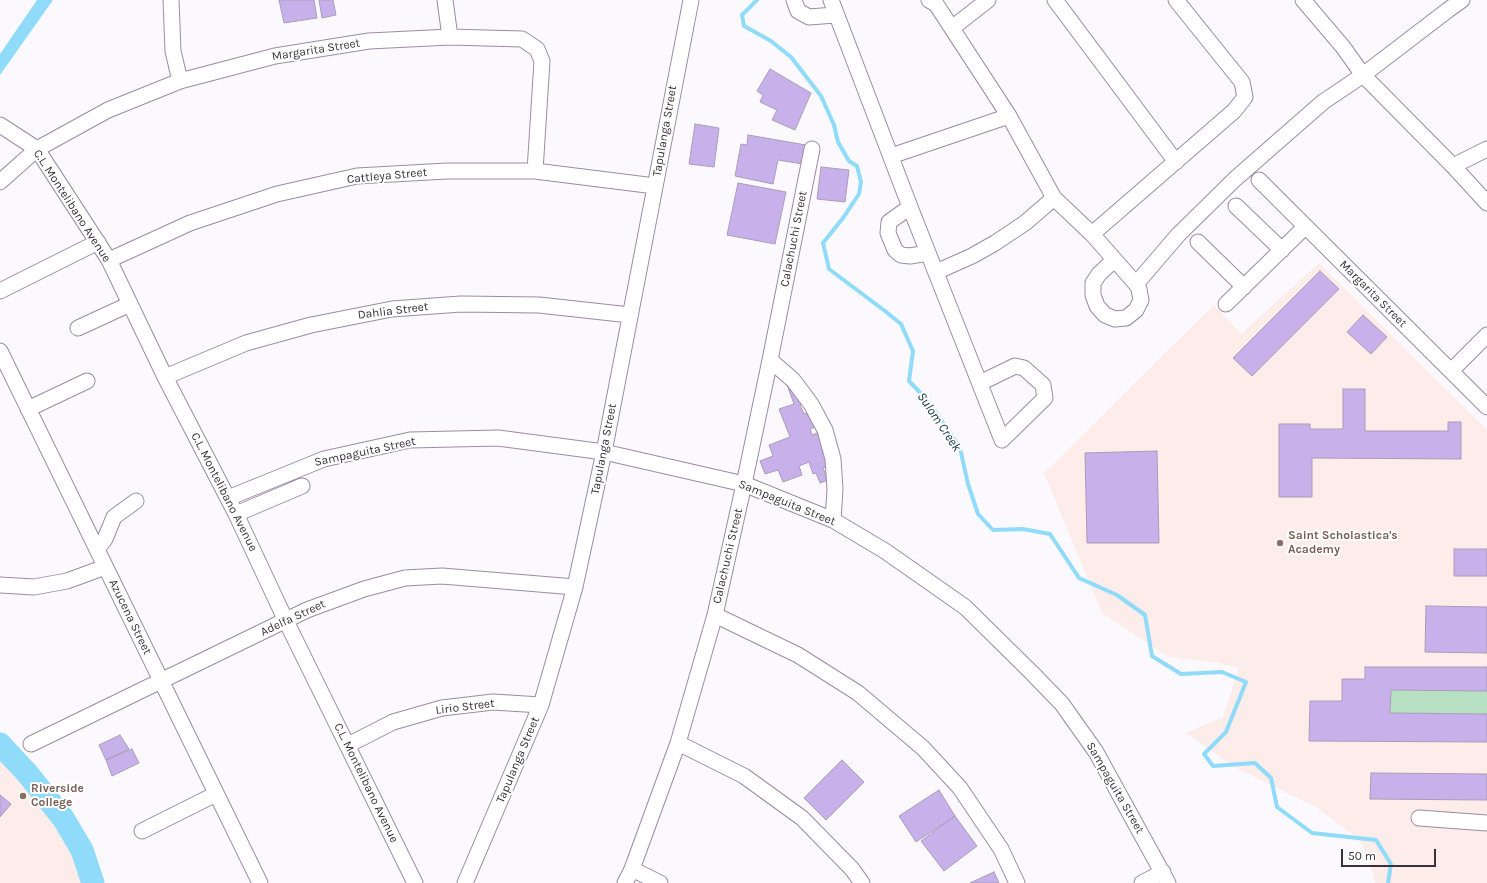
<!DOCTYPE html>
<style>
body{margin:0}
#map{position:relative;width:1487px;height:883px;overflow:hidden;background:#fcf9fe;font-family:Karla,sans-serif}
canvas{display:block}
.scale{position:absolute;left:1341px;top:849px;width:95px;height:18px;box-sizing:border-box;border:2px solid #38313b;border-top:0;padding-left:5px;font-size:12px;line-height:14px;white-space:nowrap;color:#38313b;-webkit-text-stroke:3px #fff;paint-order:stroke}
</style>
<div id="map">
<canvas width="1487" height="883"></canvas>
<div class="scale">50 m</div>
</div>
<script>
const g = document.querySelector('canvas').getContext('2d');
g.lineJoin = 'round';
function fill(path, color) { g.fillStyle = color; g.fill(path, 'evenodd'); }
const poly = rows => new Path2D(rows.map(r => 'M' + r).join(''));
function stroke(path, color, width, dash) { g.strokeStyle = color; g.lineWidth = width; g.lineCap = dash ? 'butt' : 'round'; g.setLineDash(dash || []); g.stroke(path); }
function write(font, color, halo, rows, align = 'center') {
  g.font = font + ' Karla,sans-serif'; g.lineWidth = 4; g.setLineDash([]); g.textBaseline = 'middle'; g.strokeStyle = halo; g.fillStyle = color; for (const [text, x, y, turn = 0] of rows) {
    g.save(); g.translate(x, y); g.rotate((+turn || 0) * Math.PI / 180); g.textAlign = isNaN(turn) ? turn : align; if (halo) g.strokeText(text, 0, 0); g.fillText(text, 0, 0); g.restore();
  }
}
const education = poly([
 [1319,263,1487,430,1487,883,1375,883,1373,872,1360,840,1316,807,1234,767,1186,733,1223,717,1239,668,1214,662,1168,657,1102,613,1044,473,1214,305,1241,334],
 [0,744,27,773,63,818,82,850,93,883,0,883]
]);
const green = poly([
 [1391,690,1487,691,1487,714,1390,713]
]);
const water = poly([
 [37,0,53,0,0,75,0,54]
]);
const stream = poly([
 [757,0,742,15,744,26,771,41,791,57,821,96,834,125,838,142,849,161,857,166,861,182,859,194,843,218,823,243,829,269,885,311,901,324,913,351,909,381,928,401,960,448,968,484,978,514,993,530,1023,529,1050,534,1079,578,1117,595,1145,615,1152,656,1181,674,1222,672,1246,682,1226,732,1204,754,1213,766,1255,763,1271,778,1277,807,1312,833,1376,840,1391,864,1388,883]
]);
const river = poly([
 [0,744,27,773,63,818,82,850,93,883]
]);
const building = poly([
 [279,0,314,0,317,18,284,23,279,0],
 [319,0,333,0,336,15,322,18,319,0],
 [770,69,811,93,795,130,772,120,777,110,760,102,763,95,757,91,770,69],
 [695,124,719,128,714,167,689,164,695,124],
 [748,135,806,145,803,164,778,160,773,184,735,176,741,144,747,145,748,135],
 [821,167,849,170,845,202,817,199,821,167],
 [738,183,786,192,775,244,727,235,738,183],
 [1320,271,1339,289,1252,376,1233,358,1320,271],
 [1363,315,1387,337,1371,354,1347,332,1363,315],
 [792,384,806,403,800,405,804,414,810,412,816,427,810,429,812,435,817,433,829,466,823,468,828,480,820,483,816,473,813,474,809,462,799,466,802,475,783,482,778,470,765,474,760,461,773,456,769,445,790,437,779,409,794,404,787,385,792,384],
 [1343,389,1365,389,1365,431,1448,431,1448,422,1461,422,1461,459,1312,458,1312,497,1279,497,1279,424,1310,424,1310,429,1343,429,1343,389],
 [1157,451,1159,543,1087,543,1085,453,1157,451],
 [1454,549,1487,549,1487,576,1454,576,1454,549],
 [1426,606,1487,607,1487,653,1425,652,1426,606],
 [1365,667,1487,667,1487,691,1391,690,1390,713,1487,714,1487,742,1309,741,1310,701,1342,701,1342,679,1365,679,1365,667],
 [120,735,129,749,106,760,99,745,120,735],
 [132,749,139,763,112,776,106,760,132,749],
 [842,760,864,782,826,820,804,798,842,760],
 [1371,773,1487,774,1487,800,1370,799,1371,773],
 [939,790,955,816,916,842,899,816,939,790],
 [0,795,11,804,0,817,0,795],
 [955,816,977,846,944,871,921,841,955,816],
 [994,872,999,883,970,883,994,872]
]);
const minor = poly([
 [171,0,173,51,180,81],
 [445,0,450,37],
 [794,0,798,11,809,17,835,15],
 [831,0,910,207,1002,440,1045,398,1043,385,1024,368,1015,366,980,383],
 [929,0,936,4,1009,116,1054,198,1092,234,1234,111,1245,97,1242,82,1176,0],
 [1055,0,1176,162],
 [1303,0,1343,47,1363,75,1453,166,1487,203],
 [952,28,988,0],
 [0,125,37,149,109,260,165,377,236,514,286,621,415,883],
 [891,156,1009,116],
 [1453,166,1487,149],
 [1259,180,1487,407],
 [0,182,37,149,108,110,180,81,275,56,369,41,450,37,522,39,537,49,542,61,535,171],
 [1236,206,1282,250],
 [910,207,889,222,888,233,895,250,901,255,910,256,928,253],
 [1092,234,1136,284,1139,289,1141,300,1136,310,1126,318,1115,319,1105,315,1097,306,1093,295,1093,283,1099,274,1114,260],
 [1198,242,1244,287],
 [109,260,190,223,277,194,357,176,447,171,535,171,655,186],
 [936,272,972,256,995,243,1025,223,1054,198],
 [1136,284,1178,235,1235,179,1323,102,1363,75,1448,10,1462,0],
 [0,291,98,242],
 [1226,304,1305,227],
 [78,328,130,304],
 [0,351,260,883],
 [770,360,793,380,811,404,825,430,833,459,835,489,833,520],
 [1451,371,1487,335],
 [165,377,246,343,311,325,392,309,461,304,539,305,630,315],
 [28,409,87,381],
 [228,498,324,459,410,440,498,438,604,452,744,484,833,520,885,551,965,607,1032,673,1062,704,1096,752,1168,883],
 [236,514,302,486],
 [97,549,105,539,114,517,136,501],
 [0,585,34,587,67,581,105,567],
 [715,615,798,655,858,693,923,748,960,788,1001,849,1017,883],
 [678,743,744,776,802,818,852,869,862,883],
 [31,744,307,610,364,589,405,578,442,576,575,587],
 [348,745,393,722,442,708,493,702,541,705],
 [1419,818,1487,823],
 [142,831,216,794],
 [632,869,660,883],
 [465,883,541,705,575,587,604,452,691,0],
 [625,883,632,869,678,743,715,615,744,484,770,360,812,149],
 [1142,883,1163,872]
]);
const markers = [
 [1280,543,4,"#8d6e63"],
 [23,796,4,"#8d6e63"]
];
const streetNames = [
 ["Margarita Street",316,50,-9],
 ["Tapulanga Street",665,131,-80],
 ["Cattleya Street",387,176,-5],
 ["C.L. Montelibano Avenue",72,206,57],
 ["Calachuchi Street",794,239,-79],
 ["Margarita Street",1373,294,45],
 ["Dahlia Street",393,311,-7],
 ["Tapulanga Street",604,449,-79],
 ["Sampaguita Street",365,452,-12],
 ["C.L. Montelibano Avenue",224,492,63],
 ["Sampaguita Street",787,503,22],
 ["Calachuchi Street",728,556,-77],
 ["Azucena Street",130,617,64],
 ["Adelfa Street",293,618,-25],
 ["Lirio Street",465,707,-7],
 ["Tapulanga Street",518,760,-67],
 ["C.L. Montelibano Avenue",366,783,64],
 ["Sampaguita Street",1115,788,60]
];
const educationNames = [
 ["Saint Scholastica's",1288,536],
 ["Academy",1288,550],
 ["Riverside",31,789],
 ["College",31,803]
];
const waterNames = [
 ["Sulom Creek",939,422,56]
];
fill(education, '#fcecea');
fill(green, '#b8e0c2');
fill(water, '#8fdbf9');
stroke(stream, '#8fdbf9', 4);
stroke(river, '#8fdbf9', 23);
fill(building, '#c8b0eb');
stroke(building, '#a89db8', 1);
stroke(minor, '#9c8ba3', 17);
stroke(minor, '#fff', 15);
for (const [x, y, r, color] of markers) { const dot = new Path2D(); dot.arc(x, y, r, 0, 2 * Math.PI); g.fillStyle = color; g.fill(dot); stroke(dot, '#fff', 1.5); }
write('12px', '#38313b', '#fff', streetNames);
write('bold 12px', '#785e54', '#fff', educationNames, 'left');
write('italic 13px', '#0e323f', '#fff', waterNames);
</script>
